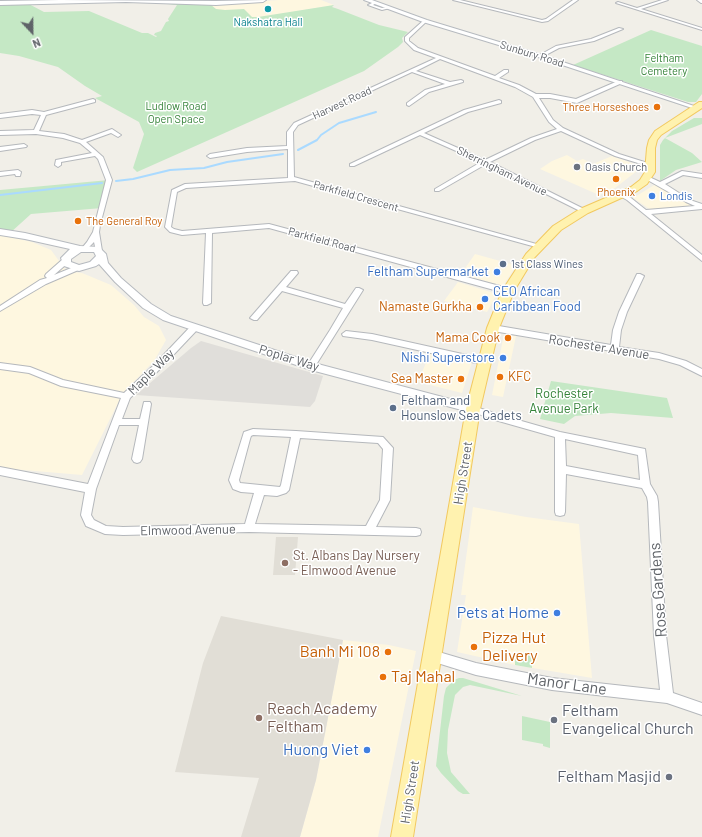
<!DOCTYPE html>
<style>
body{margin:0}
#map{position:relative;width:702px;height:837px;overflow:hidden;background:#f1efe8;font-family:Barlow,sans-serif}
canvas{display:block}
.north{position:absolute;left:12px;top:12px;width:40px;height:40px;-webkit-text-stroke:3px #fff;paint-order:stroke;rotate:158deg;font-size:11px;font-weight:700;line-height:16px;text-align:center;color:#5f6368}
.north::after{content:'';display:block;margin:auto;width:14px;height:18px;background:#5f6368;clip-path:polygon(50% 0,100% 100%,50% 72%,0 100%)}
</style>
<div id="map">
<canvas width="702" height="837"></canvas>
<div class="north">N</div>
</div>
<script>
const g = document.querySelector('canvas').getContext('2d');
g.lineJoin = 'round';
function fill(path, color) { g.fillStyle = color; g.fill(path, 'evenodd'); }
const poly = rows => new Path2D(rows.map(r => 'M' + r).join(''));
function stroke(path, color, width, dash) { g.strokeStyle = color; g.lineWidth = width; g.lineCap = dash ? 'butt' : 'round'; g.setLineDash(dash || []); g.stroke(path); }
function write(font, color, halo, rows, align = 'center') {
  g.font = font + ' Barlow,sans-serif'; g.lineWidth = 3; g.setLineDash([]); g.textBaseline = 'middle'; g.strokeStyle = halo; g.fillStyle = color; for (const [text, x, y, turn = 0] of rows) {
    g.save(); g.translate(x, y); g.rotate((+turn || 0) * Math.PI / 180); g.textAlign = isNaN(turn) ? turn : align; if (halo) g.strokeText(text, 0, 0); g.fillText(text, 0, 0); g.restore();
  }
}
const commercial = poly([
 [279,0,321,0,334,5,292,12,294,14,160,40,181,4,216,5],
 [567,155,577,161,583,159,593,164,612,156,637,165,637,171,615,188,599,195,540,169,552,161],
 [656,184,691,205,690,207,651,210,633,198],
 [0,235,32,242,51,250,65,269,73,272,82,273,111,285,134,305,144,317,159,326,166,340,154,361,123,393,82,475,0,468],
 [475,254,511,264,516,266,503,286,461,274],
 [458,282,497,294,487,312,444,301],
 [504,334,516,336,503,397,492,395],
 [430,353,472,362,462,393,418,382],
 [473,507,526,517,579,524,592,678,515,665,457,652,466,595,461,595],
 [343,640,389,645,416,651,378,837,300,837,316,780]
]);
const industrial = poly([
 [201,341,323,376,315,401,310,407,136,395,191,348]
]);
const education = poly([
 [276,537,298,537,295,575,273,575],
 [221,616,343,640,316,780,300,837,241,837,259,778,175,772,203,663]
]);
const green = poly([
 [148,2,211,5,216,9,225,10,244,9,252,17,258,17,334,5,332,7,338,9,379,25,408,32,402,38,403,42,398,47,364,71,137,172,133,168,144,134,139,122,95,98,102,96,85,86,58,67,19,56,0,53,0,4,27,3,44,12,89,11,142,33,148,33,156,37,157,36,154,35,155,33,161,31,166,22,169,21,168,19,177,5],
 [651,30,702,46,702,94,696,102,688,102,573,65],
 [694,118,702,118,702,124,665,138,692,153,702,162,676,170,660,181,660,145,663,140,672,131],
 [109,180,102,208,31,214,10,233,0,232,0,190],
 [551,381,667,398,673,418,611,413,575,416,564,424,540,419],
 [531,653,532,668,515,665,515,654],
 [459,678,463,678,522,696,470,685,463,687,455,695,448,730,447,753,451,772,470,794,463,794,458,791,441,773,436,766,444,696,446,688,454,680],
 [522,716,550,722,550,748,543,746,543,744,522,740]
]);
const stream = poly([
 [298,150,317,140,321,135,339,123,376,112],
 [116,181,133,179,170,170,204,168,227,162,283,154],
 [0,195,102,183]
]);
const street = poly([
 [453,0,460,0,542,20,546,19,573,0,578,0,548,21,542,22,453,0],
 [662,0,668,0,641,9,702,28,702,30,616,3,618,2,637,8,662,0],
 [697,0,702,0,702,3,701,3,697,0],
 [374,2,376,3,373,5,382,8,388,7,390,8,382,10,368,5,374,2],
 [424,20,427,21,409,38,409,41,418,48,495,76,504,70,508,70,508,72,499,78,519,85,536,94,550,94,576,99,618,81,622,81,622,83,577,103,550,98,539,98,553,120,563,128,619,154,654,165,651,167,615,156,561,131,535,140,490,162,586,210,586,212,584,213,486,164,439,191,435,191,435,189,481,162,420,135,354,166,350,166,350,164,464,110,499,100,501,101,501,103,468,112,424,133,485,160,531,138,557,129,549,122,533,97,515,87,440,59,416,71,450,82,461,80,463,81,463,82,429,92,409,106,407,105,407,103,425,90,445,84,412,72,298,125,293,132,294,177,540,245,540,247,536,247,295,181,186,188,177,192,171,227,174,229,182,231,269,224,511,289,511,293,505,293,269,228,212,233,211,303,207,305,204,305,203,303,206,233,182,235,170,232,165,227,172,190,185,184,288,178,288,149,247,152,210,158,207,156,210,154,247,148,287,146,287,132,294,123,436,58,414,50,405,41,405,37,424,20],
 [619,28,623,29,594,41,559,48,542,57,538,56,556,46,591,39,619,28],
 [93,99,95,100,95,102,46,115,39,131,64,134,82,140,112,129,121,135,118,137,111,133,86,142,103,157,112,180,100,225,99,232,102,251,99,253,96,251,94,242,87,249,85,250,82,248,87,242,93,232,106,180,98,159,95,156,61,162,61,165,58,167,55,165,56,160,92,153,80,143,63,138,36,134,0,135,0,131,34,130,41,115,32,114,0,118,0,114,32,110,44,112,93,99],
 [24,144,27,146,26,147,0,151,0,147,24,144],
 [18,170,21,172,20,176,16,176,15,174,0,176,0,172,18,170],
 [682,171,702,174,702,178,683,175,665,184,690,200,702,204,702,209,651,214,702,255,702,261,627,200,618,195,621,193,631,198,646,210,695,206,686,202,644,178,647,176,660,182,682,171],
 [63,259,69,259,70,261,54,275,76,266,82,266,83,268,46,284,0,311,0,306,40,280,47,278,45,276,46,274,63,259],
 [291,271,297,271,298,273,286,287,345,304,356,288,359,288,363,290,314,368,311,369,307,366,330,330,343,308,282,291,257,320,254,320,250,318,291,271],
 [637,274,640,274,644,276,627,312,621,330,619,347,659,353,686,361,702,369,702,376,680,365,659,359,493,331,489,328,493,325,611,345,613,330,619,312,637,274],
 [194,325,197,326,198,328,197,330,161,368,130,398,122,419,140,419,144,402,150,402,151,404,142,459,140,462,137,463,134,462,132,459,139,425,119,425,96,489,91,515,94,520,106,526,123,527,245,524,254,493,241,492,233,489,229,480,244,432,253,429,296,431,383,437,393,448,390,500,376,527,416,528,420,529,421,532,420,535,416,536,249,532,123,535,105,534,86,526,81,515,85,492,0,475,0,467,88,484,121,398,61,386,29,373,0,369,0,363,30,367,63,380,124,393,155,364,191,326,194,325],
 [253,435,291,437,281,485,280,487,240,483,239,480,250,439,251,436,253,435],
 [300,438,378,443,383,449,380,500,366,526,255,524,264,495,277,496,286,493,289,490,300,438],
 [346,331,372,334,485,359,489,362,485,365,372,340,343,336,342,334,346,331],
 [473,406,497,414,560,432,645,449,650,484,657,496,658,502,666,635,673,693,702,703,702,715,667,703,552,690,476,675,428,660,426,656,428,652,432,650,476,663,552,678,660,690,654,635,648,502,647,497,642,488,566,474,565,512,564,515,560,516,556,515,555,512,555,437,495,420,470,411,469,409,473,406],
 [565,439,638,455,640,480,566,466,565,439]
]);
const secondary = poly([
 [60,0,216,1,266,0,263,2,216,5,126,2,0,5,0,1,60,0],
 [364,0,372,0,427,20,542,55,700,108,695,109,538,57,423,22,364,0],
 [0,229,25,233,80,246,99,247,106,254,108,263,121,278,151,304,171,316,314,363,473,405,477,406,479,409,477,412,473,413,311,370,163,320,143,308,115,282,99,264,96,266,79,271,64,266,61,258,70,249,25,239,0,235,0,229],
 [81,252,94,252,96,256,90,262,79,265,71,262,71,259,81,252]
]);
const primary = poly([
 [699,102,702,102,702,108,661,135,657,140,655,148,655,172,647,184,637,191,588,213,561,230,534,258,514,291,499,328,480,409,413,837,391,837,466,409,487,328,502,291,526,254,553,226,580,209,631,187,640,180,645,172,647,148,649,140,655,131,699,102]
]);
const markers = [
 [268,9,4,"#0f9aa8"],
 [657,107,4,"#e8710a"],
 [577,167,4,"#6b7280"],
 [616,179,4,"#e8710a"],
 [652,196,4,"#3f7fe0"],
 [78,221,4,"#e8710a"],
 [503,264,4,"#5c6f8a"],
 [497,272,4,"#3f7fe0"],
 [485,299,4,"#3f7fe0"],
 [480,307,4,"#e8710a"],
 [508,338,4,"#e8710a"],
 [503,358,4,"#3f7fe0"],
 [500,377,4,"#e8710a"],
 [461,379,4,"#e8710a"],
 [393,408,4,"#5c6f8a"],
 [285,563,4,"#8d6e63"],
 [557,613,4,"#3f7fe0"],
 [474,647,4,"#e8710a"],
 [388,652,4,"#e8710a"],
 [383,677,4,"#e8710a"],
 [259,718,4,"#8d6e63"],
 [554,720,4,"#6b7280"],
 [367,750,4,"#3f7fe0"],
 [669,777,4,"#6b7280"]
];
const farCulturenames = [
 ["Nakshatra Hall",268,22]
];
const farStreetnames = [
 ["Sunbury Road",532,54,17],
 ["Harvest Road",342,103,-25],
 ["Sherringham Avenue",502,171,26],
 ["Parkfield Crescent",356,196,16],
 ["Parkfield Road",322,240,15]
];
const farParknames = [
 ["Feltham",664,58],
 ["Cemetery",664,71],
 ["Ludlow Road",176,106],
 ["Open Space",176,119]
];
const farFoodnames = [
 ["Three Horseshoes",649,107],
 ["Phoenix",616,192,"center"],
 ["The General Roy",86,221,"left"]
];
const farWorshipnames = [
 ["Oasis Church",585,167]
];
const farShopnames = [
 ["Londis",660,196]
];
const farServicenames = [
 ["1st Class Wines",511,264]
];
const shopNames = [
 ["Feltham Supermarket",489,272],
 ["CEO African",493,292,"left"],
 ["Caribbean Food",493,307,"left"],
 ["Nishi Superstore",495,358]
];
const foodNames = [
 ["Namaste Gurkha",472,307],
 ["Mama Cook",500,338],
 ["KFC",508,377,"left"],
 ["Sea Master",453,379]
];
const streetNames = [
 ["Rochester Avenue",599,347,9],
 ["Poplar Way",289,358,17],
 ["Maple Way",151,372,-45],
 ["High Street",463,473,-81],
 ["Elmwood Avenue",188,530,-1],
 ["High Street",410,792,-81]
];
const parkNames = [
 ["Rochester",564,394],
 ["Avenue Park",564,409]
];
const serviceNames = [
 ["Feltham and",401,401],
 ["Hounslow Sea Cadets",401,416]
];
const educationNames = [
 ["St. Albans Day Nursery",293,556],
 ["- Elmwood Avenue",293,571]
];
const nearStreetnames = [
 ["Rose Gardens",658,590,-94],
 ["Manor Lane",567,684,8]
];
const nearShopnames = [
 ["Pets at Home",549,613],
 ["Huong Viet",359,750]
];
const nearFoodnames = [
 ["Pizza Hut",482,638],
 ["Delivery",482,656],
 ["Banh Mi 108",380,652,"right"],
 ["Taj Mahal",391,677]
];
const nearEducationnames = [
 ["Reach Academy",267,709],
 ["Feltham",267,727]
];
const nearWorshipnames = [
 ["Feltham",562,711],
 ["Evangelical Church",562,729],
 ["Feltham Masjid",661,777,"right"]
];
fill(commercial, '#fef7e0');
fill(industrial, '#e0deda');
fill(education, '#e1ded6');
fill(green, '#c5e8c5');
stroke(stream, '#aadaff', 2);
stroke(street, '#b5b8bc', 2);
stroke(secondary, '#b6babf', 2);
stroke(primary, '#f2c960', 2);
fill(street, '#fff');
fill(secondary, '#fff');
fill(primary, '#fff2af');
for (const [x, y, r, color] of markers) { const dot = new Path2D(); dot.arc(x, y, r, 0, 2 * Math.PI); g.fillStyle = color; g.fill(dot); stroke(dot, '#fff', 1.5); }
write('11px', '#0d838f', '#fff', farCulturenames);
write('11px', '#5f6368', '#fff', farStreetnames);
write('11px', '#348238', '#fff', farParknames);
write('11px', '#c56008', '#fff', farFoodnames, 'right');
write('11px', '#5b616d', '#fff', farWorshipnames, 'left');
write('11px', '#366cbe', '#fff', farShopnames, 'left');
write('11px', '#4e5e75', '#fff', farServicenames, 'left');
write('13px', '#366cbe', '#fff', shopNames, 'right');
write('13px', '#c56008', '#fff', foodNames, 'right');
write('13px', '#5f6368', '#fff', streetNames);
write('13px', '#348238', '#fff', parkNames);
write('13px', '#4e5e75', '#fff', serviceNames, 'left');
write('13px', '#785e54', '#fff', educationNames, 'left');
write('16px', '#5f6368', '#fff', nearStreetnames);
write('16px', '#366cbe', '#fff', nearShopnames, 'right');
write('16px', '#c56008', '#fff', nearFoodnames, 'left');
write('16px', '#785e54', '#fff', nearEducationnames, 'left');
write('16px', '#5b616d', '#fff', nearWorshipnames, 'left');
</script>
